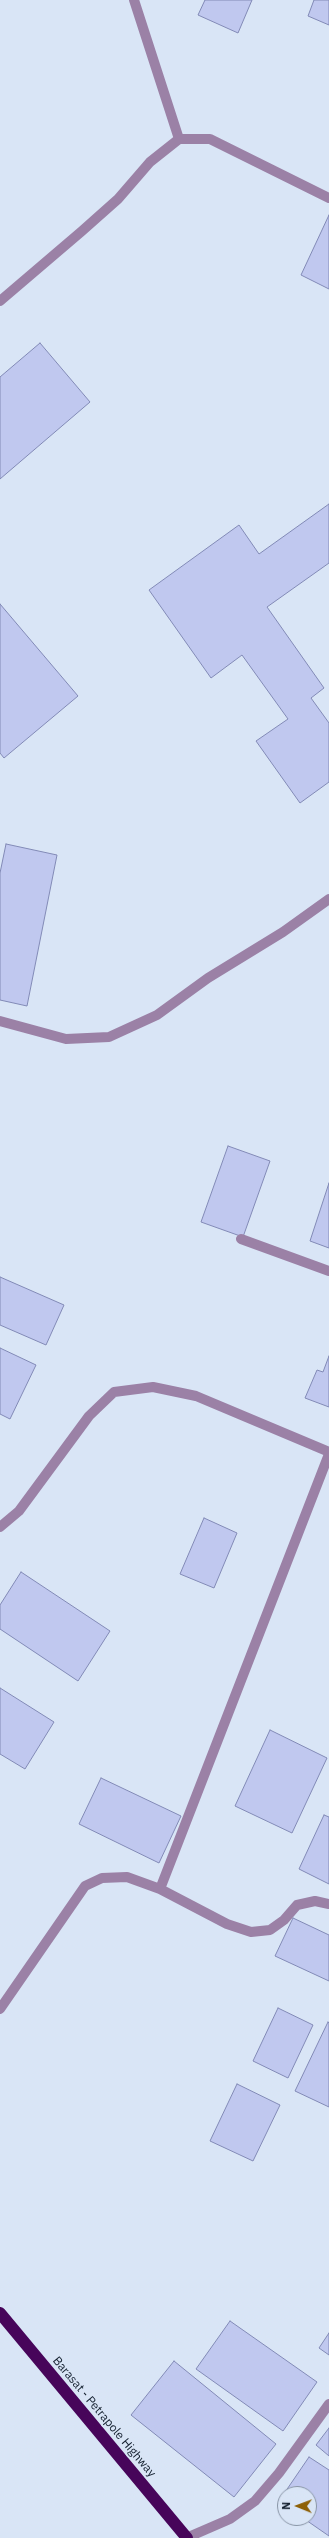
<!DOCTYPE html>
<style>
body{margin:0}
#map{position:relative;width:329px;height:2538px;overflow:hidden;background:#d9e5f6;font-family:"IBM Plex Sans",sans-serif}
canvas{display:block}
.north{position:absolute;left:277px;top:2486px;width:40px;height:40px;box-sizing:border-box;background:#d9e5f6;border:1px solid #8995a6;border-radius:50%;rotate:271deg;font-size:11px;font-weight:700;line-height:16px;text-align:center;color:#121e2d}
.north::after{content:'';display:block;margin:auto;width:14px;height:18px;background:#8e6108;clip-path:polygon(50% 0,100% 100%,50% 72%,0 100%)}
</style>
<div id="map">
<canvas width="329" height="2538"></canvas>
<div class="north">N</div>
</div>
<script>
const g = document.querySelector('canvas').getContext('2d');
g.lineJoin = 'round';
function fill(path, color) { g.fillStyle = color; g.fill(path, 'evenodd'); }
const poly = rows => new Path2D(rows.map(r => 'M' + r).join(''));
function stroke(path, color, width, dash) { g.strokeStyle = color; g.lineWidth = width; g.lineCap = dash ? 'butt' : 'round'; g.setLineDash(dash || []); g.stroke(path); }
function write(font, color, halo, rows, align = 'center') {
  g.font = font + ' "IBM Plex Sans",sans-serif'; g.lineWidth = 3.5; g.setLineDash([]); g.textBaseline = 'middle'; g.strokeStyle = halo; g.fillStyle = color; for (const [text, x, y, turn = 0] of rows) {
    g.save(); g.translate(x, y); g.rotate((+turn || 0) * Math.PI / 180); g.textAlign = isNaN(turn) ? turn : align; if (halo) g.strokeText(text, 0, 0); g.fillText(text, 0, 0); g.restore();
  }
}
const building = poly([
 [205,0,252,0,238,33,198,15,205,0],
 [314,0,329,0,329,25,308,16,314,0],
 [329,215,329,289,301,275,329,215],
 [40,343,90,402,0,479,0,377,40,343],
 [329,504,329,563,267,607,324,688,311,698,329,723,329,782,300,803,256,741,288,719,242,655,211,678,149,590,239,525,259,554,329,504],
 [0,604,78,696,4,758,0,753,0,604],
 [6,844,57,855,27,1006,0,1000,0,873,6,844],
 [228,1146,270,1161,243,1237,201,1222,228,1146],
 [329,1183,329,1248,310,1241,329,1183],
 [0,1277,64,1305,46,1345,0,1325,0,1277],
 [0,1348,36,1365,10,1419,0,1414,0,1348],
 [329,1356,329,1407,305,1398,317,1370,323,1372,329,1356],
 [204,1518,237,1533,214,1588,180,1574,204,1518],
 [21,1572,110,1631,78,1681,0,1629,0,1605,21,1572],
 [0,1688,54,1722,25,1769,0,1754,0,1688],
 [270,1730,327,1758,292,1833,235,1806,270,1730],
 [101,1778,181,1816,159,1863,79,1824,101,1778],
 [324,1815,329,1817,329,1884,299,1869,324,1815],
 [293,1918,329,1935,329,1981,275,1956,293,1918],
 [278,2008,313,2025,288,2078,253,2061,278,2008],
 [328,2022,329,2023,329,2107,295,2091,328,2022],
 [237,2084,280,2105,253,2161,210,2141,237,2084],
 [230,2321,317,2382,283,2431,196,2369,230,2321],
 [329,2333,329,2355,319,2348,329,2333],
 [174,2361,276,2444,234,2497,131,2415,174,2361],
 [329,2428,329,2456,316,2445,329,2428],
 [309,2457,329,2470,329,2536,303,2518,309,2518,309,2494,285,2494,285,2505,279,2501,309,2457]
]);
const lane = poly([
 [186,2538,230,2519,255,2501,279,2473,329,2404]
]);
const street = poly([
 [134,0,179,139],
 [0,301,82,231,118,199,150,162,179,139,210,139,329,198],
 [0,1021,66,1039,109,1037,157,1015,208,978,283,932,329,899],
 [241,1239,329,1271],
 [0,1527,19,1511,89,1416,114,1392,153,1387,196,1396,329,1452],
 [160,1889,329,1454],
 [0,2009,85,1886,102,1878,127,1877,160,1889,227,1924,251,1932,270,1930,284,1920,297,1905,315,1901,329,1904]
]);
const highway = poly([
 [0,2313,187,2538]
]);
const streetNames = [
 ["Barasat - Petrapole Highway",104,2417,50]
];
fill(building, '#c0c8ef');
stroke(building, '#828ab6', 1);
stroke(lane, '#9b81a6', 10);
stroke(street, '#9b81a6', 10);
stroke(highway, '#47055a', 12);
write('12px', '#121e2d', '#d9e5f6', streetNames);
</script>
